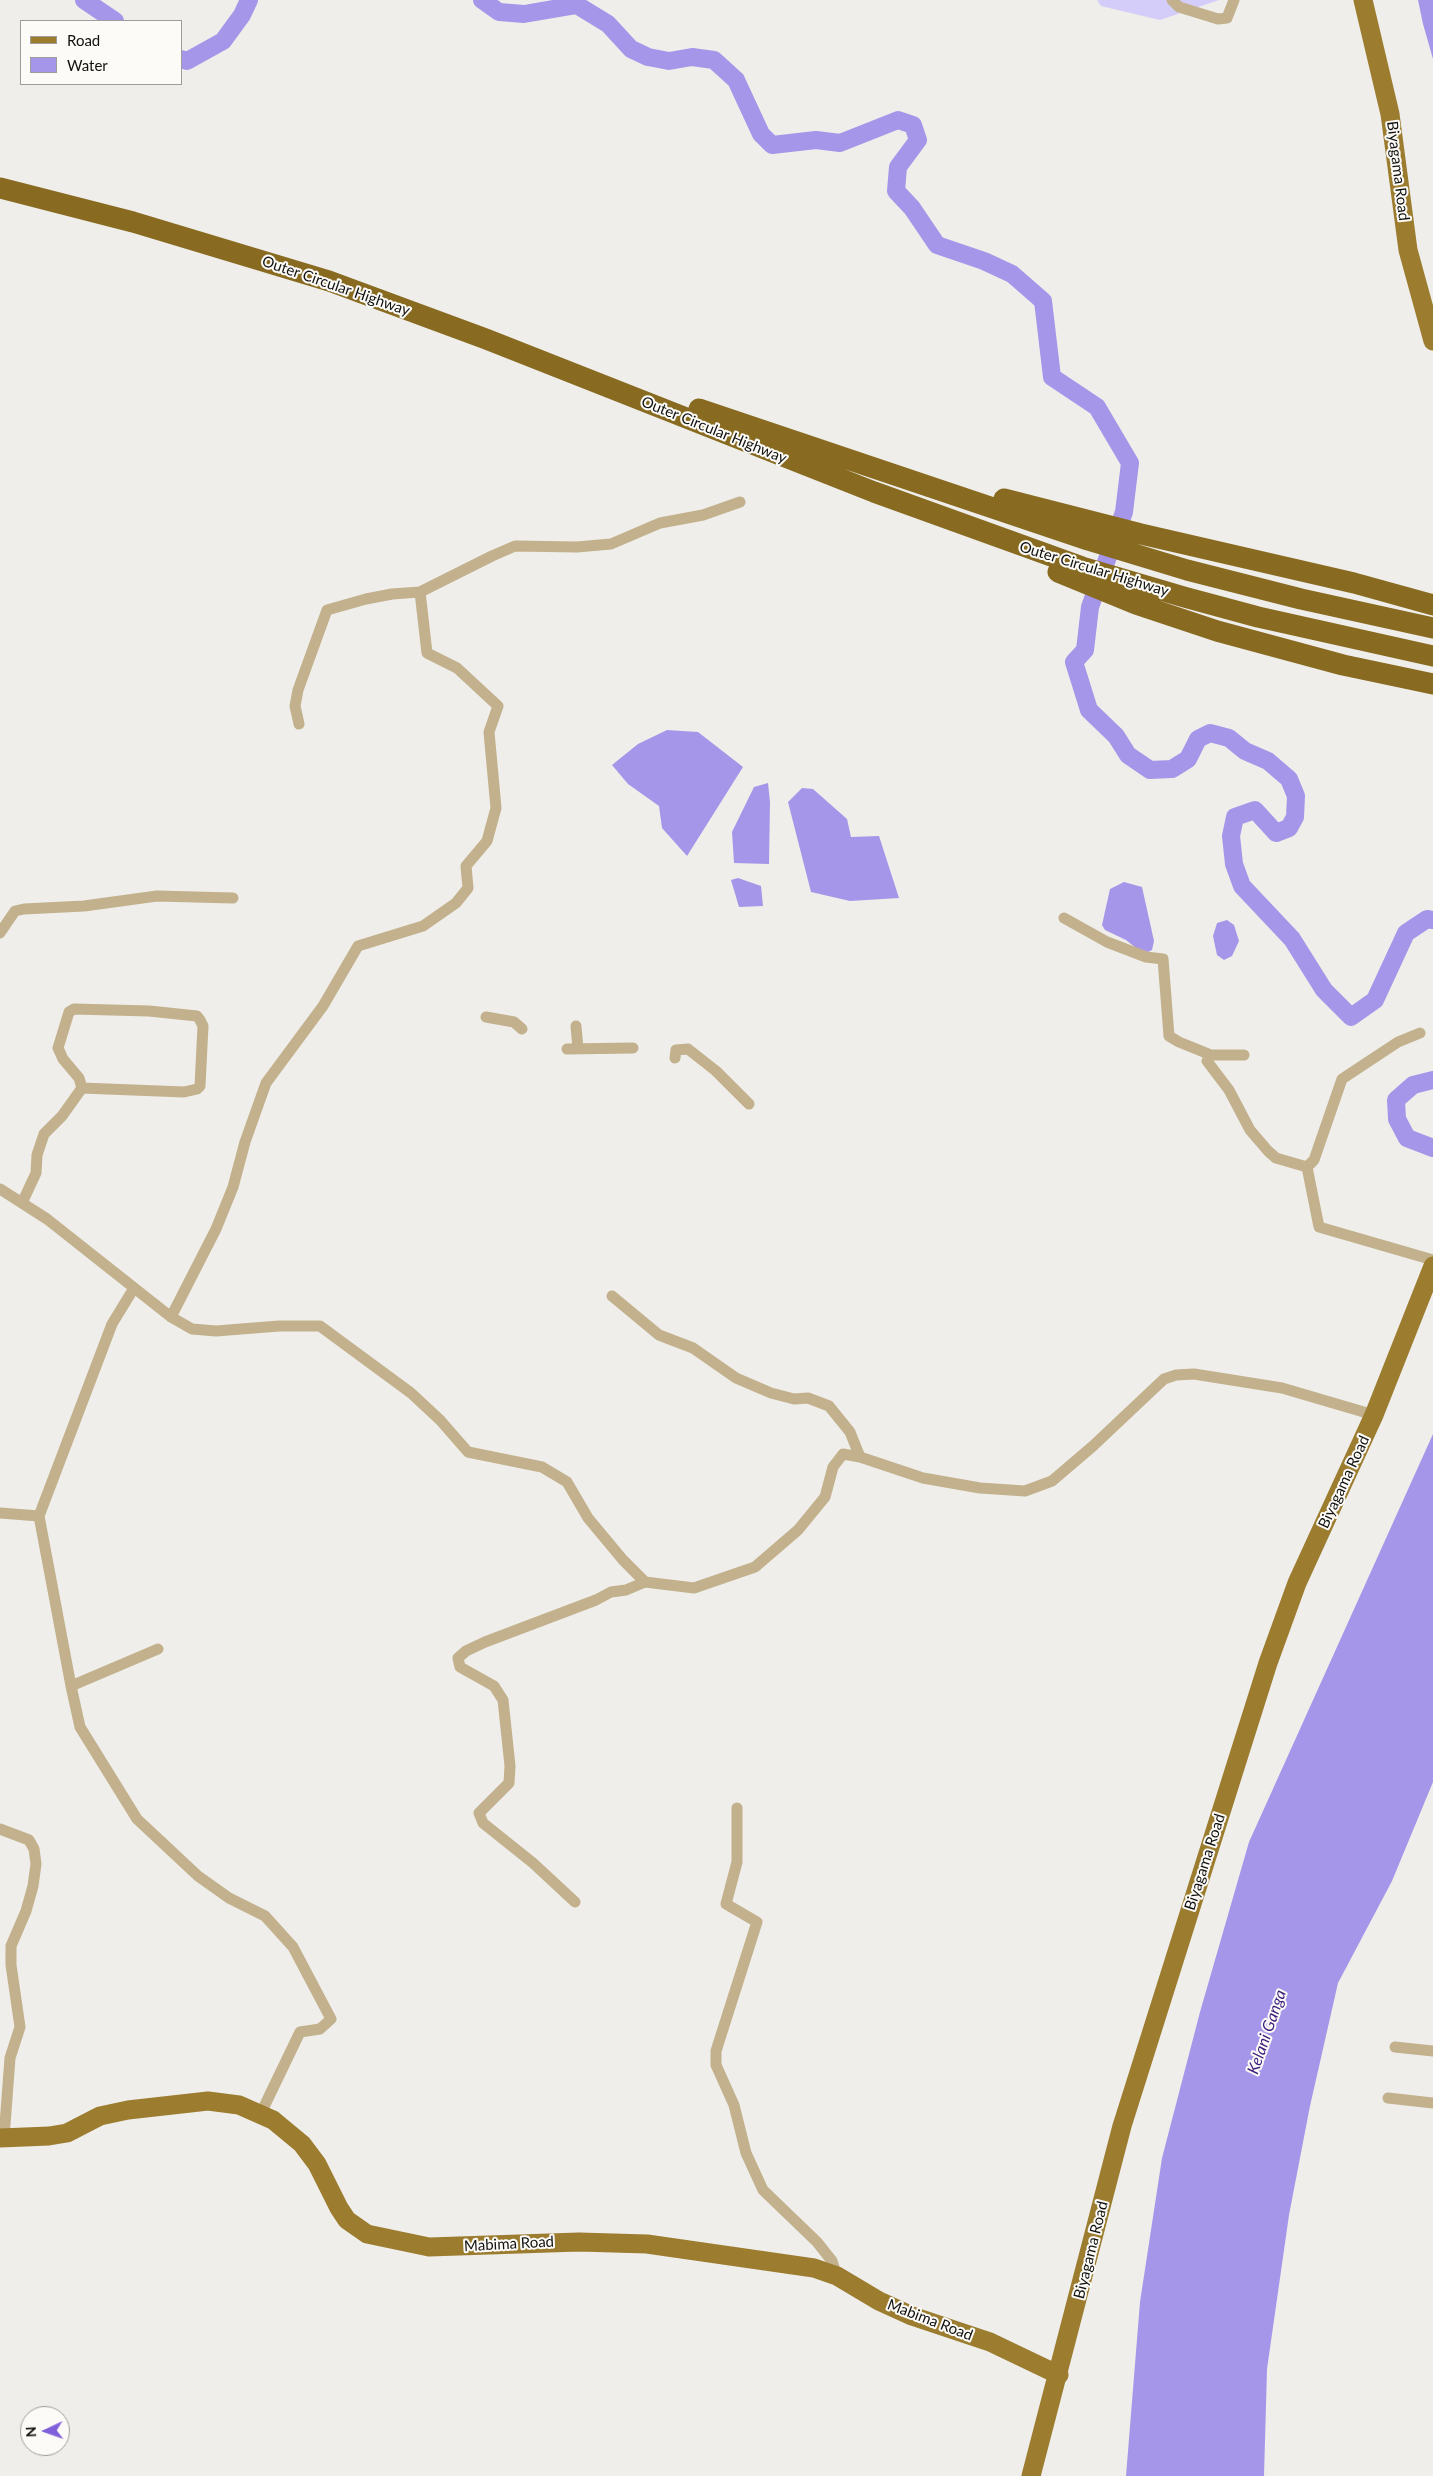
<!DOCTYPE html>
<style>
body{margin:0}
#map{position:relative;width:1433px;height:2476px;overflow:hidden;background:#efeeea;font-family:Lato,sans-serif}
canvas{display:block}
.legend{position:absolute;left:20px;top:20px;width:162px;height:65px;box-sizing:border-box;background:#fcfbf8;border:1px solid #9e9d9b;margin:0;padding:6px 9px;list-style:none;font-size:15px;color:#11110f}
.legend li{display:flex;align-items:center;gap:10px;height:25px}
.legend b{width:25px;border:1px solid #9e9d9b}
.north{position:absolute;left:20px;top:2406px;width:50px;height:50px;box-sizing:border-box;background:#fcfbf8;border:1px solid #9e9d9b;border-radius:50%;rotate:267deg;font-size:14px;font-weight:700;line-height:20px;text-align:center;color:#11110f}
.north::after{content:'';display:block;margin:auto;width:18px;height:22px;background:#8060da;clip-path:polygon(50% 0,100% 100%,50% 72%,0 100%)}
</style>
<div id="map">
<canvas width="1433" height="2476"></canvas>
<ul class="legend">
<li><b style="height:6px;background:#9c7c2f"></b>Road</li>
<li><b style="height:14px;background:#a696e9"></b>Water</li>
</ul>
<div class="north">N</div>
</div>
<script>
const g = document.querySelector('canvas').getContext('2d');
g.lineJoin = 'round';
function fill(path, color) { g.fillStyle = color; g.fill(path, 'evenodd'); }
const poly = rows => new Path2D(rows.map(r => 'M' + r).join(''));
function stroke(path, color, width, dash) { g.strokeStyle = color; g.lineWidth = width; g.lineCap = dash ? 'butt' : 'round'; g.setLineDash(dash || []); g.stroke(path); }
function write(font, color, halo, rows, align = 'center') {
  g.font = font + ' Lato,sans-serif'; g.lineWidth = 4; g.setLineDash([]); g.textBaseline = 'middle'; g.strokeStyle = halo; g.fillStyle = color; for (const [text, x, y, turn = 0] of rows) {
    g.save(); g.translate(x, y); g.rotate((+turn || 0) * Math.PI / 180); g.textAlign = isNaN(turn) ? turn : align; if (halo) g.strokeText(text, 0, 0); g.fillText(text, 0, 0); g.restore();
  }
}
const green = poly([
 [1097,0,1219,0,1160,20,1101,6]
]);
const water = poly([
 [1418,0,1433,0,1433,59,1423,24],
 [667,730,698,732,743,767,687,856,662,828,659,806,628,784,612,765,638,744],
 [768,783,770,802,769,864,734,863,732,832,754,787],
 [802,788,813,789,847,819,851,837,879,836,899,898,850,901,811,892,788,802],
 [738,878,761,886,763,906,739,907,731,880],
 [1124,882,1142,887,1154,941,1152,950,1148,952,1136,948,1126,940,1105,930,1102,925,1110,889],
 [1227,920,1234,925,1239,941,1232,956,1224,960,1217,955,1213,936,1217,923],
 [1433,1434,1433,1782,1392,1881,1338,1983,1310,2106,1289,2215,1267,2369,1264,2476,1126,2476,1140,2302,1162,2158,1200,2012,1249,1842]
]);
const river = poly([
 [84,0,115,21],
 [482,0,499,12,524,14,577,5,608,24,631,49,648,57,669,61,692,57,714,60,736,80,761,134,772,145,816,140,840,143,898,120,913,125,918,140,898,167,896,191,912,208,937,245,984,261,1012,274,1043,301,1052,377,1097,407,1130,463,1124,512,1090,607,1085,650,1074,662,1089,710,1116,736,1128,755,1150,770,1172,769,1188,759,1198,739,1210,733,1229,738,1245,751,1268,761,1289,779,1296,796,1295,817,1289,828,1276,833,1255,810,1235,817,1231,836,1234,864,1242,886,1292,939,1324,990,1351,1017,1375,1000,1406,933,1427,919,1433,920],
 [181,59,187,61,223,41,242,15,249,0],
 [1433,1080,1413,1085,1396,1100,1397,1119,1407,1138,1433,1148]
]);
const minor = poly([
 [1172,0,1179,7,1218,19,1227,18,1234,0],
 [299,724,295,706,298,690,327,610,366,599,392,594,420,592],
 [1064,918,1107,942,1146,957,1163,959,1169,1036,1179,1042,1211,1055],
 [0,933,15,911,24,909,84,906,157,896,233,898],
 [486,1017,514,1022,522,1029],
 [576,1026,578,1049],
 [567,1049,633,1048],
 [1244,1055,1211,1055,1207,1061,1229,1090,1250,1130,1268,1151,1276,1158,1307,1167],
 [675,1058,676,1050,688,1049,716,1071,749,1104],
 [1307,1167,1314,1160,1342,1079,1398,1042,1420,1033],
 [1307,1167,1319,1227,1433,1260],
 [0,1189,47,1219,171,1317,192,1329,216,1331,279,1326,320,1326,411,1393,440,1420,468,1452,542,1467,567,1482,588,1518,623,1560,645,1582,694,1588,755,1567,798,1530,825,1497,833,1467,843,1454,860,1457,923,1478,980,1488,1025,1491,1052,1481,1093,1446,1164,1379,1176,1375,1194,1374,1282,1388,1374,1415],
 [22,1203,36,1173,37,1155,44,1134,62,1116,82,1088,79,1078,63,1059,58,1048,69,1012,74,1009,149,1011,197,1016,200,1020,203,1026,200,1086,197,1089,184,1092,82,1088],
 [134,1288,112,1324,39,1516,71,1686,80,1727,137,1819,198,1876,229,1898,265,1916,293,1947,331,2019,320,2029,300,2032,261,2113],
 [612,1296,659,1335,693,1348,736,1378,771,1393,794,1399,808,1398,829,1406,850,1432,860,1457],
 [171,1317,216,1229,233,1187,245,1142,266,1083,323,1006,358,946,423,926,456,903,468,888,466,866,487,841,496,808,489,732,498,706,457,668,427,653,420,592,492,556,515,546,577,547,611,544,660,523,703,515,740,502],
 [0,1513,39,1516],
 [71,1686,158,1649],
 [737,1808,737,1862,726,1904,757,1922,716,2051,716,2065,734,2105,746,2153,763,2190,817,2242,832,2261,837,2276],
 [0,1829,29,1840,34,1849,36,1864,33,1886,26,1911,11,1946,11,1965,20,2027,10,2058,4,2138],
 [575,1902,533,1863,483,1823,479,1813,509,1783,510,1766,503,1700,494,1686,460,1667,458,1658,466,1651,485,1642,596,1600,611,1592,626,1590,645,1582],
 [1395,2047,1433,2051],
 [1388,2098,1433,2103]
]);
const primary = poly([
 [1363,0,1390,114,1408,250,1433,341],
 [0,2138,49,2136,67,2133,100,2116,128,2110,208,2101,239,2105,273,2120,302,2144,317,2164,339,2208,347,2220,367,2234,429,2247,579,2242,647,2244,814,2268,837,2276,879,2301,912,2316,990,2342,1059,2375],
 [1031,2476,1122,2126,1268,1663,1297,1583,1374,1415,1433,1266]
]);
const motorway = poly([
 [0,188,133,222,329,281,486,339,874,492,1082,567,1184,597,1258,617,1433,656],
 [699,409,1088,540,1187,570,1301,599,1433,628],
 [1004,499,1141,534,1354,583,1433,605],
 [1058,572,1136,604,1217,631,1343,665,1433,684]
]);
const streetNames = [
 ["Biyagama Road",1398,171,83],
 ["Outer Circular Highway",336,286,19],
 ["Outer Circular Highway",714,430,22],
 ["Outer Circular Highway",1094,569,17],
 ["Biyagama Road",1344,1482,-65],
 ["Biyagama Road",1205,1862,-72],
 ["Mabima Road",509,2244,-3],
 ["Biyagama Road",1091,2250,-76],
 ["Mabima Road",930,2320,21]
];
const waterNames = [
 ["Kelani Ganga",1267,2032,-71]
];
fill(green, '#d4cdf9');
fill(water, '#a696e9');
stroke(river, '#a696e9', 18);
stroke(minor, '#c2b18c', 11);
stroke(primary, '#9c7c2f', 19);
stroke(motorway, '#886b21', 21);
write('15px', '#11110f', '#fcfbf8', streetNames);
write('italic 16px', '#3c1b7b', '#fcfbf8', waterNames);
</script>
